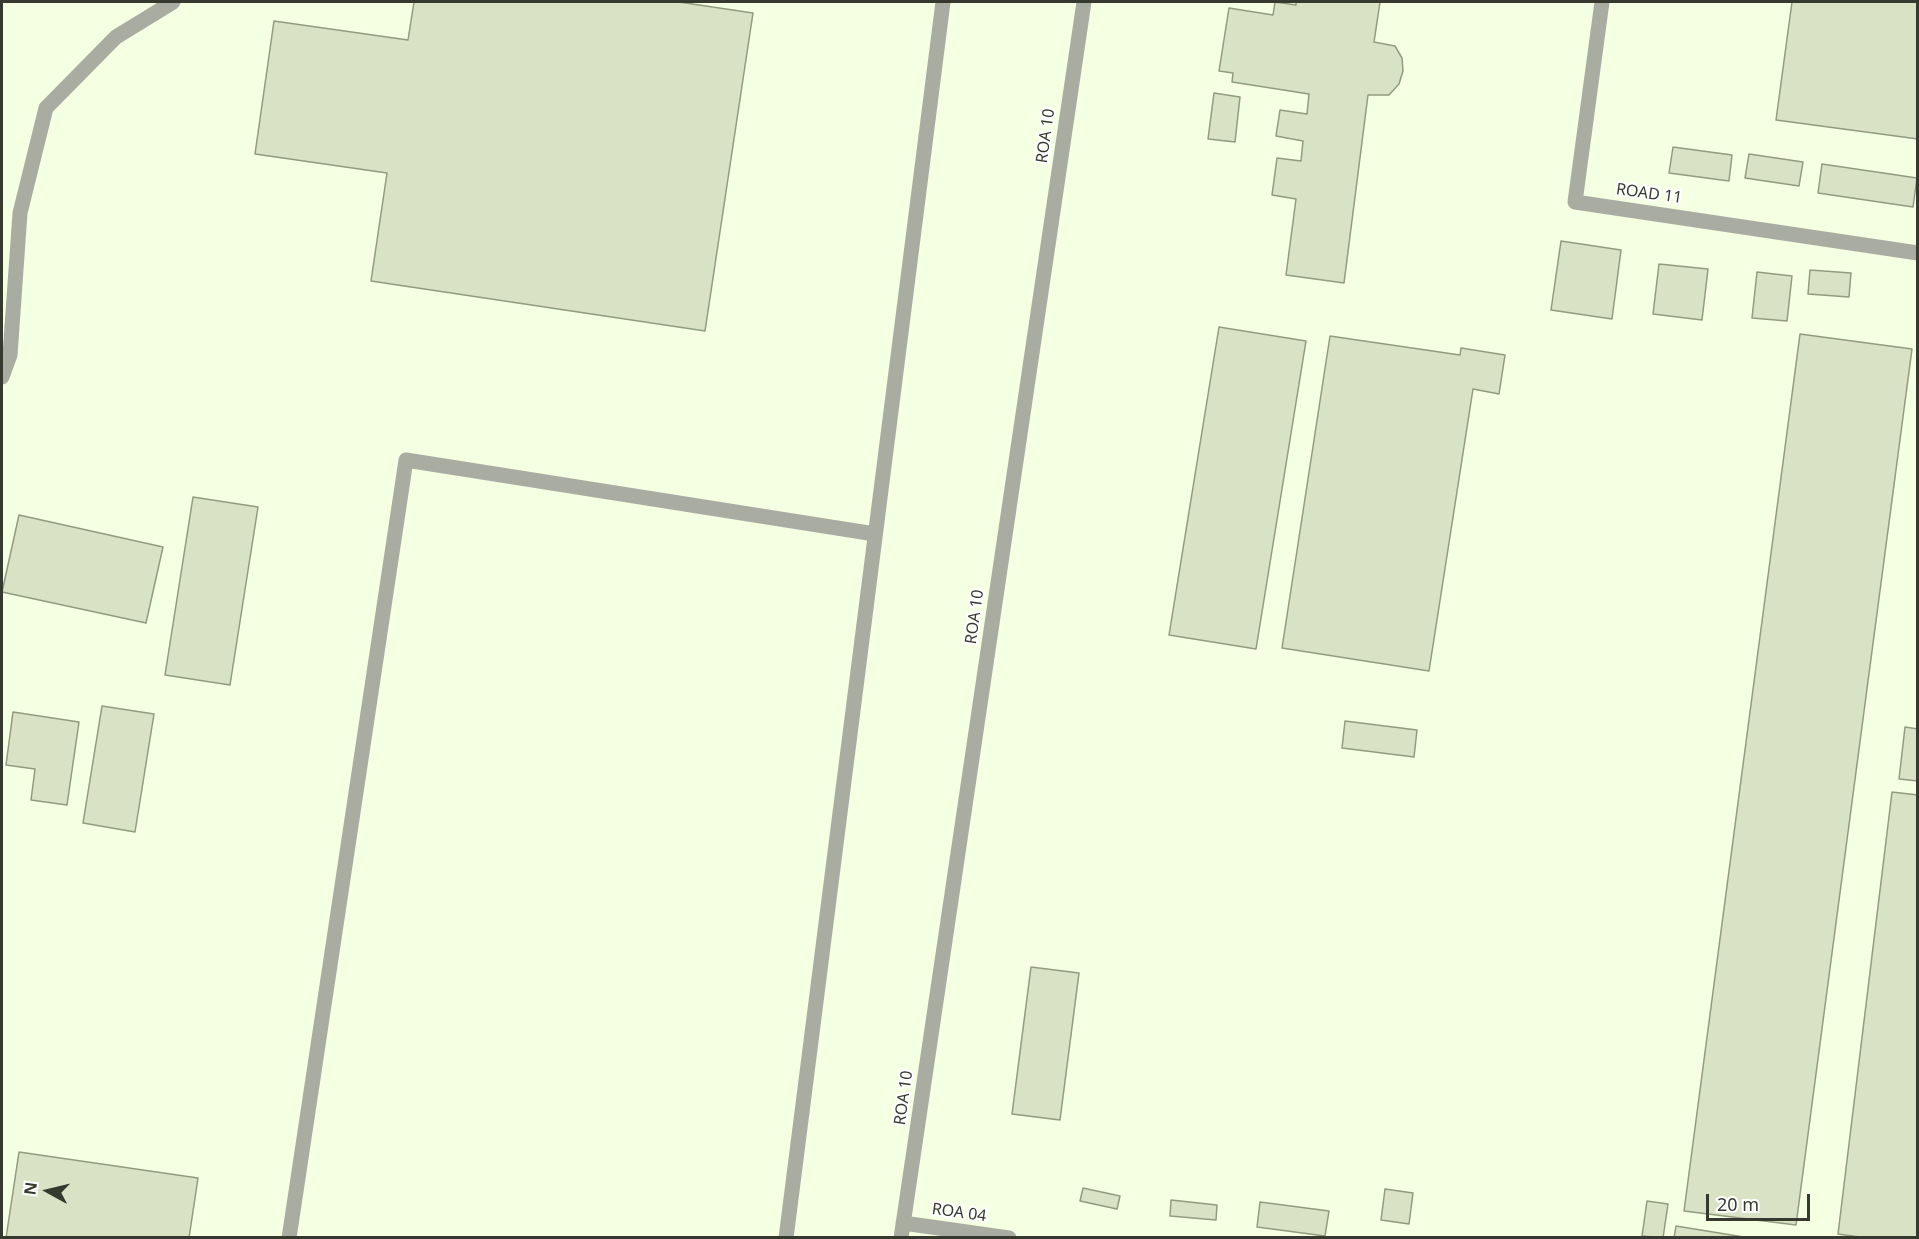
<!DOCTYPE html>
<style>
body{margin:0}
#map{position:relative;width:1919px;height:1239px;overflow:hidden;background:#f5ffe1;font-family:"Noto Sans",sans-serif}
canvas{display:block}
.frame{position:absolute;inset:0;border:3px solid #363a2e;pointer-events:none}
.north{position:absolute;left:18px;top:1161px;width:60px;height:60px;-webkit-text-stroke:4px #fff;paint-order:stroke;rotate:278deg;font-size:16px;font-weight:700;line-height:24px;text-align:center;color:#363a2e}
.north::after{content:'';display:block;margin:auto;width:21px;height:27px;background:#363a2e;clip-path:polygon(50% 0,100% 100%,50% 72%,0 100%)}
.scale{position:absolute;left:1706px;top:1194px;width:104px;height:27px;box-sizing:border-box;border:3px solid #363a2e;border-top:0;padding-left:8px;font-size:18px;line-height:21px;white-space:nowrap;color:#363a2e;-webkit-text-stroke:4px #fff;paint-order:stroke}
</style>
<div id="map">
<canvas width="1919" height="1239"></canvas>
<div class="frame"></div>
<div class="north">N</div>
<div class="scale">20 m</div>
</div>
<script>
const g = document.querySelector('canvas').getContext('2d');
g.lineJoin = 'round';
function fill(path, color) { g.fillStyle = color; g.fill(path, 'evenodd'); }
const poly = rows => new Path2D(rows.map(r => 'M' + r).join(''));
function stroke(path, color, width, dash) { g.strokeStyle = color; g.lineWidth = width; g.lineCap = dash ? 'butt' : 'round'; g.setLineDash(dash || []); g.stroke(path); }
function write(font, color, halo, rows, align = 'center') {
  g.font = font + ' "Noto Sans",sans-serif'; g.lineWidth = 4.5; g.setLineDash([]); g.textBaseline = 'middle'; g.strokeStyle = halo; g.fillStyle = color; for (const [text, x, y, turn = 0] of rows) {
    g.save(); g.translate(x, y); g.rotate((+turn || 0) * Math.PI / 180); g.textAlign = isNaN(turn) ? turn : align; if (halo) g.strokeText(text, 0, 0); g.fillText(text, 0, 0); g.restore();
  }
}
const building = poly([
 [414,2,679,2,753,13,705,331,371,281,387,173,255,154,274,21,408,40,414,2],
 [1275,2,1296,5,1296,2,1380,2,1374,42,1395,46,1402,58,1403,71,1399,84,1389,95,1368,95,1344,283,1286,275,1296,199,1272,195,1277,158,1301,161,1303,141,1276,136,1280,110,1307,114,1309,94,1232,82,1233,73,1219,71,1229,8,1273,15,1275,2],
 [1792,2,1918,2,1918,139,1776,120,1792,2],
 [1214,93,1240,97,1235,142,1208,139,1214,93],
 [1673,147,1732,155,1729,181,1669,173,1673,147],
 [1749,154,1803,162,1799,186,1745,178,1749,154],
 [1822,164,1917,178,1913,207,1818,193,1822,164],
 [1561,241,1621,250,1612,319,1551,310,1561,241],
 [1659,264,1708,269,1702,320,1653,314,1659,264],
 [1810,270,1851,273,1849,297,1808,294,1810,270],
 [1757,272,1792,276,1787,321,1752,318,1757,272],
 [1219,327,1306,341,1256,649,1169,635,1219,327],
 [1800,334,1912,349,1796,1225,1684,1211,1800,334],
 [1330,336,1460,355,1461,348,1505,355,1499,394,1473,389,1429,671,1282,648,1330,336],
 [193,497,258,507,230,685,165,675,193,497],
 [19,515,163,547,146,623,2,592,19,515],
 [102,706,154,714,135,832,83,823,102,706],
 [13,712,79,722,67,805,31,800,35,769,6,765,13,712],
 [1345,721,1417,730,1414,757,1342,748,1345,721],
 [1905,727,1918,729,1918,781,1899,779,1905,727],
 [1892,792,1918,795,1918,1238,1867,1238,1838,1234,1892,792],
 [1031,967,1079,973,1060,1120,1012,1114,1031,967],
 [19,1152,198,1178,189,1238,6,1238,19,1152],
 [1083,1188,1120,1196,1117,1209,1080,1201,1083,1188],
 [1385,1189,1413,1193,1409,1224,1381,1220,1385,1189],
 [1171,1200,1217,1205,1216,1220,1170,1216,1171,1200],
 [1647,1201,1668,1204,1663,1238,1642,1236,1647,1201],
 [1260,1202,1329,1211,1325,1236,1257,1227,1260,1202],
 [1676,1226,1750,1238,1674,1238,1676,1226]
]);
const service = poly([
 [2,377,10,355,20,213,46,108,116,37,173,2],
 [289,1238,406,460,875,534],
 [786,1238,943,2]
]);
const minor = poly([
 [1602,2,1575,202,1918,253],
 [903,1223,1009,1238],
 [901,1238,1084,2]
]);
const streetNames = [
 ["ROA 10",1046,136,-82],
 ["ROAD 11",1649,194,8],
 ["ROA 10",975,617,-82],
 ["ROA 10",904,1098,-82],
 ["ROA 04",959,1213,8]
];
fill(building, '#d9e2c5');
stroke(building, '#929b7f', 1.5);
stroke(service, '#a9ada1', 15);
stroke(minor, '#a9ada1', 15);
write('16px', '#363a2e', '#fff', streetNames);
</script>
